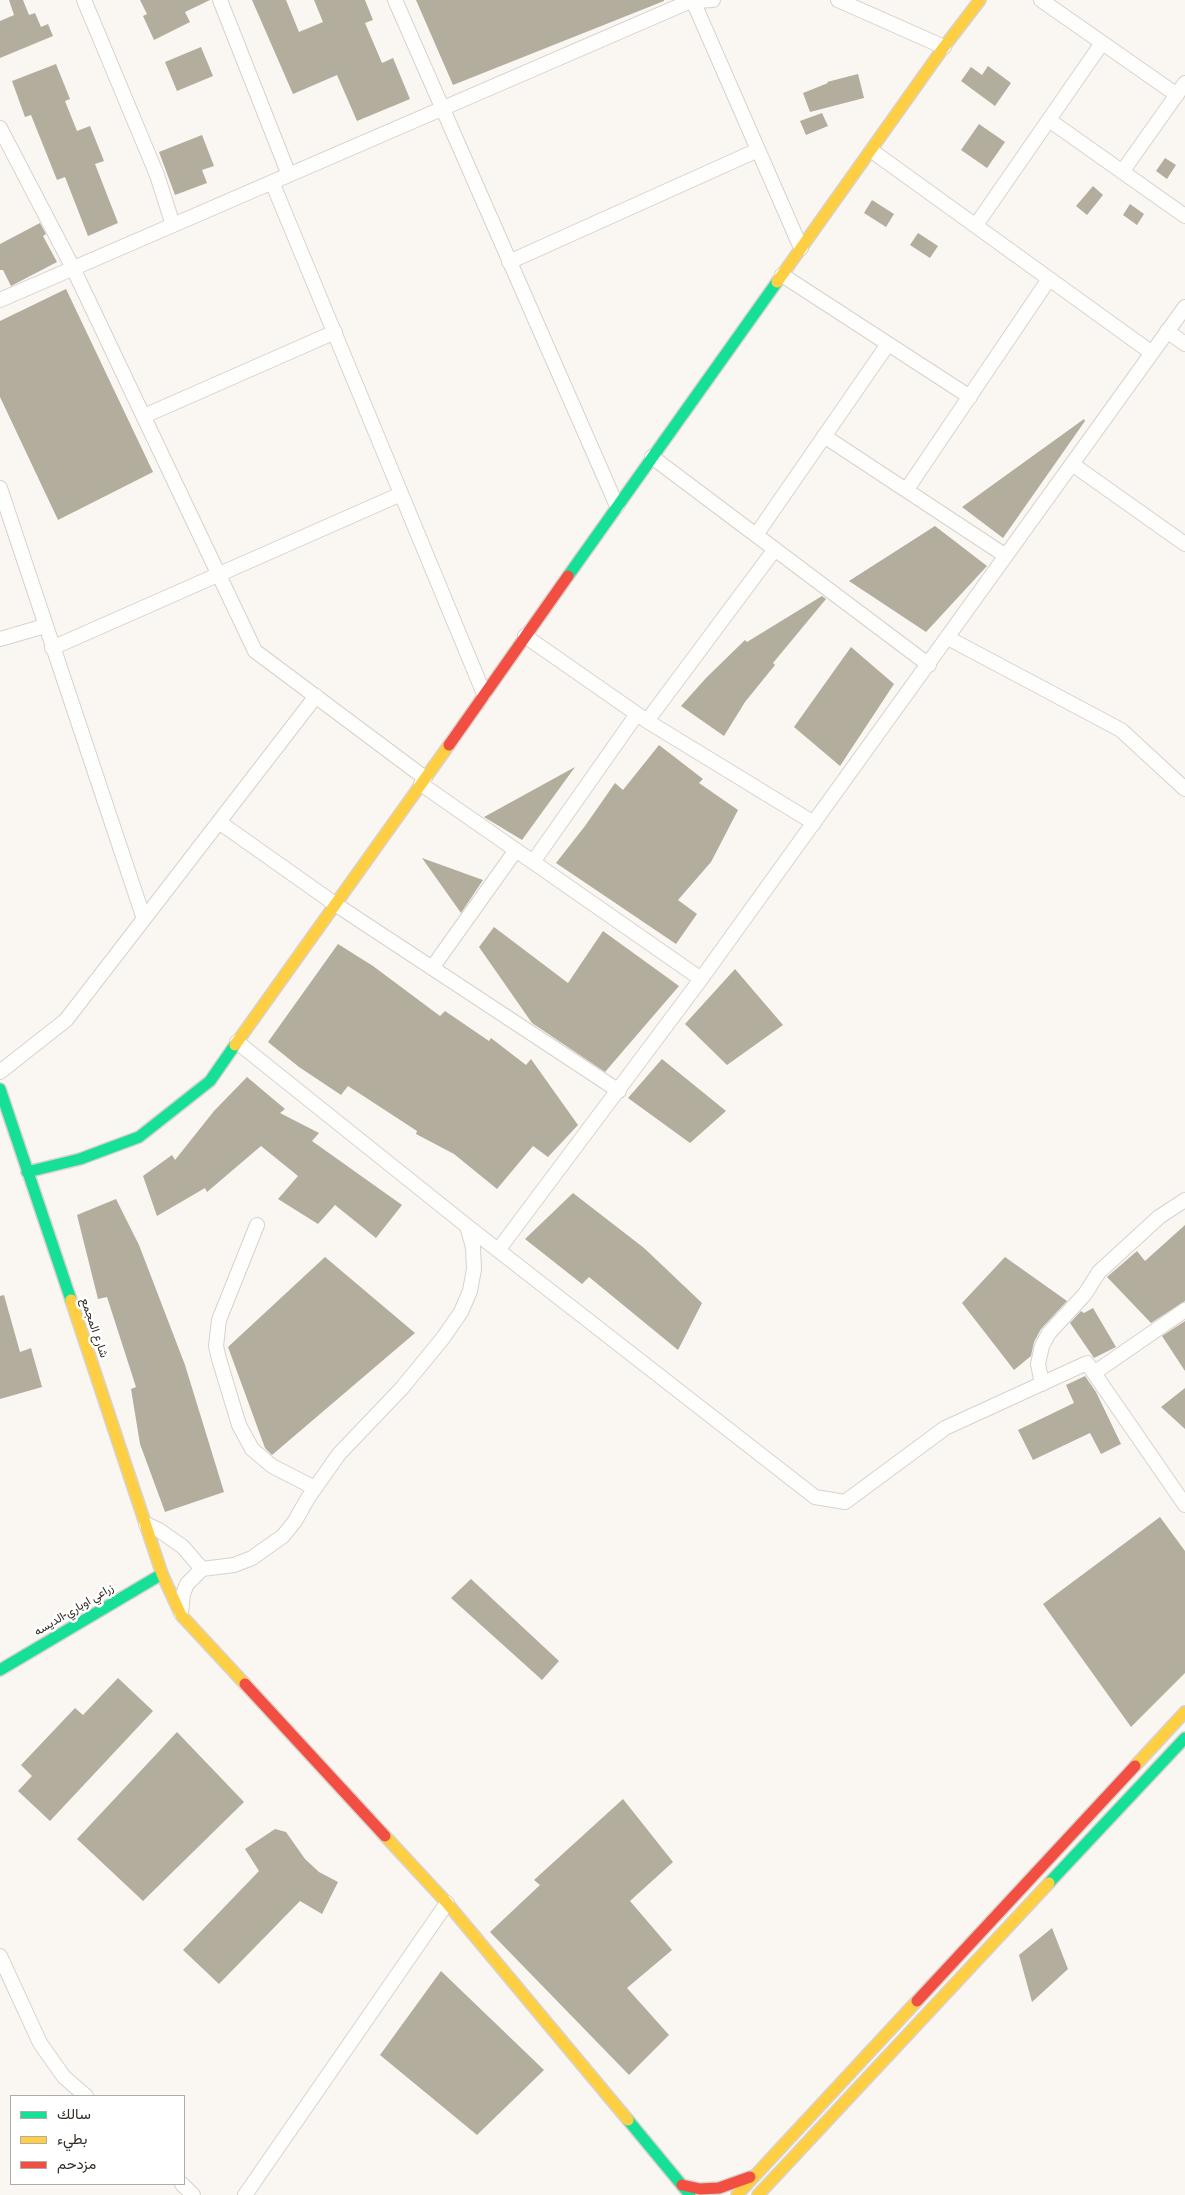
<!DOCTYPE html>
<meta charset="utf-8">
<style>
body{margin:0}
#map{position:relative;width:1185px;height:2195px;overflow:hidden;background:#faf6f2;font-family:"Archivo Narrow",Vazirmatn,sans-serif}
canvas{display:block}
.legend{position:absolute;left:10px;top:2095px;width:175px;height:90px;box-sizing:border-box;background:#fff;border:1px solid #aeaba9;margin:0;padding:6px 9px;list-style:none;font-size:15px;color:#342d27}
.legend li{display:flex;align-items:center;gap:10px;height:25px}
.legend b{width:25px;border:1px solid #aeaba9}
</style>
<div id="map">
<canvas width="1185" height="2195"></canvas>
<ul class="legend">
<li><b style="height:6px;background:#16e098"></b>سالك</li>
<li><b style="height:6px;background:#ffcf43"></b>بطيء</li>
<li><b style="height:6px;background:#f24e42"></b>مزدحم</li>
</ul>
</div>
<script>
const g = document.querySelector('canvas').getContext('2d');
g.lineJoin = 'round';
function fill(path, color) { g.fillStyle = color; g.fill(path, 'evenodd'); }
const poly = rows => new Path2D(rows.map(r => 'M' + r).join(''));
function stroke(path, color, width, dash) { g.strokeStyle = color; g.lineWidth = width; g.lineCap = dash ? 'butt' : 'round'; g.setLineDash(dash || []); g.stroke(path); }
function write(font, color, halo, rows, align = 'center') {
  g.font = font + ' "Archivo Narrow",Vazirmatn,sans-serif'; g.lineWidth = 5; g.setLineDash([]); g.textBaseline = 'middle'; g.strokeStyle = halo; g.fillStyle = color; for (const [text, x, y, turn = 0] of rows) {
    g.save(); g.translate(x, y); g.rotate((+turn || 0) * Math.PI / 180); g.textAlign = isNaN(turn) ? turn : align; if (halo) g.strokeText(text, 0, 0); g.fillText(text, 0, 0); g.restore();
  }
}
const building = poly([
 [9,0,23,0,29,15,35,13,41,27,48,24,53,36,0,58,0,21,14,15],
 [140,0,210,0,185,12,190,22,154,40,143,16,147,14],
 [252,0,286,0,299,32,323,22,314,0,365,0,373,20,365,23,382,63,393,58,410,99,357,121,337,75,293,94],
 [416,0,664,0,664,1,453,85],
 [201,47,213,76,177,91,165,62],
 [56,64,70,99,65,101,77,131,90,126,104,161,95,164,118,223,88,236,65,177,57,180,31,115,25,117,12,81],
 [988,66,1011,83,995,106,961,81,971,67,982,75],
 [858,74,864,98,810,112,803,93,828,83,827,82],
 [822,113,828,126,806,135,800,121],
 [979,124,1005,142,987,168,961,150],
 [202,135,214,166,202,170,207,183,175,195,159,152],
 [1165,158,1176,165,1167,179,1156,171],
 [1093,186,1103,195,1087,215,1076,206],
 [872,200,894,214,886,227,864,213],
 [1130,204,1144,214,1137,225,1123,215],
 [40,223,46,234,43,236,57,262,11,286,3,270,0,270,0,244],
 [918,233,938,246,930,258,910,245],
 [66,289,153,472,58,520,0,397,0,321],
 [1084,419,1085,421,1003,538,962,507],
 [935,526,987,566,926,632,849,581],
 [822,596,826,599,773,663,775,665,745,702,724,736,681,706,706,678,745,640,747,642],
 [851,647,894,684,840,766,794,727],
 [659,745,703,779,699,783,738,810,711,862,678,900,697,914,676,944,556,863,585,826,615,783,623,790],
 [575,767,522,840,484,817],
 [422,858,483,880,461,913],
 [494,927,568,983,603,931,679,986,605,1072,532,1023,479,947],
 [338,944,373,966,440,1016,445,1011,489,1041,491,1038,526,1065,531,1059,578,1125,548,1157,533,1146,497,1189,454,1154,416,1134,417,1131,348,1086,341,1095,299,1067,268,1042],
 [735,969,783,1025,727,1065,685,1024],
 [662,1059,726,1111,690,1143,628,1098],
 [247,1077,285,1109,280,1113,319,1133,312,1141,402,1205,376,1238,335,1205,318,1224,278,1199,298,1176,261,1146,207,1192,205,1188,157,1216,143,1176,172,1155,175,1160,214,1111],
 [573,1193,644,1248,702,1303,678,1350,589,1277,582,1284,525,1239],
 [116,1199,139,1245,185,1365,224,1492,165,1512,140,1444,131,1389,136,1387,107,1297,98,1299,77,1215],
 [1185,1225,1185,1301,1151,1323,1107,1277,1137,1251,1145,1261],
 [325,1257,415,1333,272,1455,265,1448,228,1347],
 [1005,1257,1067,1301,1041,1329,1034,1342,1031,1356,1014,1370,962,1303],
 [4,1295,20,1352,31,1348,42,1387,0,1399,0,1296],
 [1093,1308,1116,1347,1094,1358,1070,1323,1081,1311,1084,1313],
 [1185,1321,1185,1371,1162,1336],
 [1085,1376,1096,1392,1121,1444,1101,1454,1090,1433,1033,1460,1018,1430,1074,1403,1066,1385],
 [1185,1388,1185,1429,1161,1407],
 [1160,1517,1185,1551,1185,1673,1131,1727,1043,1604],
 [471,1579,559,1661,542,1680,451,1598],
 [118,1678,153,1711,50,1821,18,1791,32,1776,21,1765,75,1708,83,1715],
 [177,1732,244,1802,143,1901,77,1839],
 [623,1799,673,1862,630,1901,672,1950,627,1988,669,2035,629,2075,490,1932,540,1885,534,1880],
 [275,1829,286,1832,305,1859,319,1872,338,1882,322,1914,300,1901,219,1984,183,1950,259,1871,245,1849],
 [1052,1928,1068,1969,1032,2002,1019,1955],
 [441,1971,544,2070,477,2135,380,2055]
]);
const street = poly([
 [84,0,157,175,173,225],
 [220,0,289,175],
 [395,0,617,506],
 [713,0,693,1,801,248],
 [838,0,944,47],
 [1041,0,1177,95],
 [1049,120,1185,216],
 [0,128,73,268,255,651,425,778],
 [872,151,1152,353],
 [1122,172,1185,83],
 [272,182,484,694],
 [976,225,1102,43],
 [509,262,758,150],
 [782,275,970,397],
 [0,300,693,0],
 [1167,331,1185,344],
 [144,416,335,332],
 [824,436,1006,556],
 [652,457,929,665],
 [1072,464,1185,544],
 [0,488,144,919],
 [907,489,1049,279],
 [756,535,888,344],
 [525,636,647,721,814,823],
 [948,638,1121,730,1185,789],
 [0,639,45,626],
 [52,648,401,494],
 [647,721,775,549],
 [421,784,701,979],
 [219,822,335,904,619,1091],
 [533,862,637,714],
 [432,968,516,850],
 [237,1042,467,1226,815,1497,845,1502,945,1428,1087,1363,1185,1505],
 [0,1072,66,1020,316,696],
 [257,1225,219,1320,216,1346,219,1359,239,1425,252,1449,272,1466,315,1488],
 [499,1249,701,979,1185,307],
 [1094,1373,1185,1310],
 [1042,1384,1038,1364,1042,1346,1049,1333,1085,1294,1099,1272,1159,1217,1185,1200],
 [146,1524,159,1530,183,1547,202,1569],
 [181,1613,183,1594,187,1584,202,1569,234,1565,252,1558,283,1536,295,1521,308,1498,339,1454,402,1388,443,1338,461,1312,470,1291,474,1269,473,1247,467,1226],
 [0,1956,40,2043,64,2077,86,2096],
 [182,2184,193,2195],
 [245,2195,447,1903]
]);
const fast = poly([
 [568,576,777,282],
 [0,1089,71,1300],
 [27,1172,80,1159,139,1137,210,1081,235,1045],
 [0,1670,162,1574],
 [1049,1883,1185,1738],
 [628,2120,690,2195]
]);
const slow = poly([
 [777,282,944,47,980,0],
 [235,1045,449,745],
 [71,1300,162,1574,181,1615,245,1684],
 [1135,1766,1185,1712],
 [385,1836,447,1903,628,2120],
 [737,2195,917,2001],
 [758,2195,1049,1883]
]);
const jam = poly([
 [449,745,568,576],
 [245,1684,385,1836],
 [917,2001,1135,1766],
 [682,2185,700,2189,719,2188,750,2177]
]);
const streetNames = [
 ["شارع المجمع",94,1328,71],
 ["زراعي اوباري-الديسه",74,1610,-31]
];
fill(building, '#b3ad9d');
stroke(street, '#d8d2cd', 16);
stroke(fast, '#d8d2cd', 14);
stroke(slow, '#d8d2cd', 14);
stroke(jam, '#d8d2cd', 14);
stroke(street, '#fefefd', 14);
stroke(fast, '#16e098', 11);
stroke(slow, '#ffcf43', 11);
stroke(jam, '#f24e42', 11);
write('12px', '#342d27', '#fff', streetNames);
</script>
